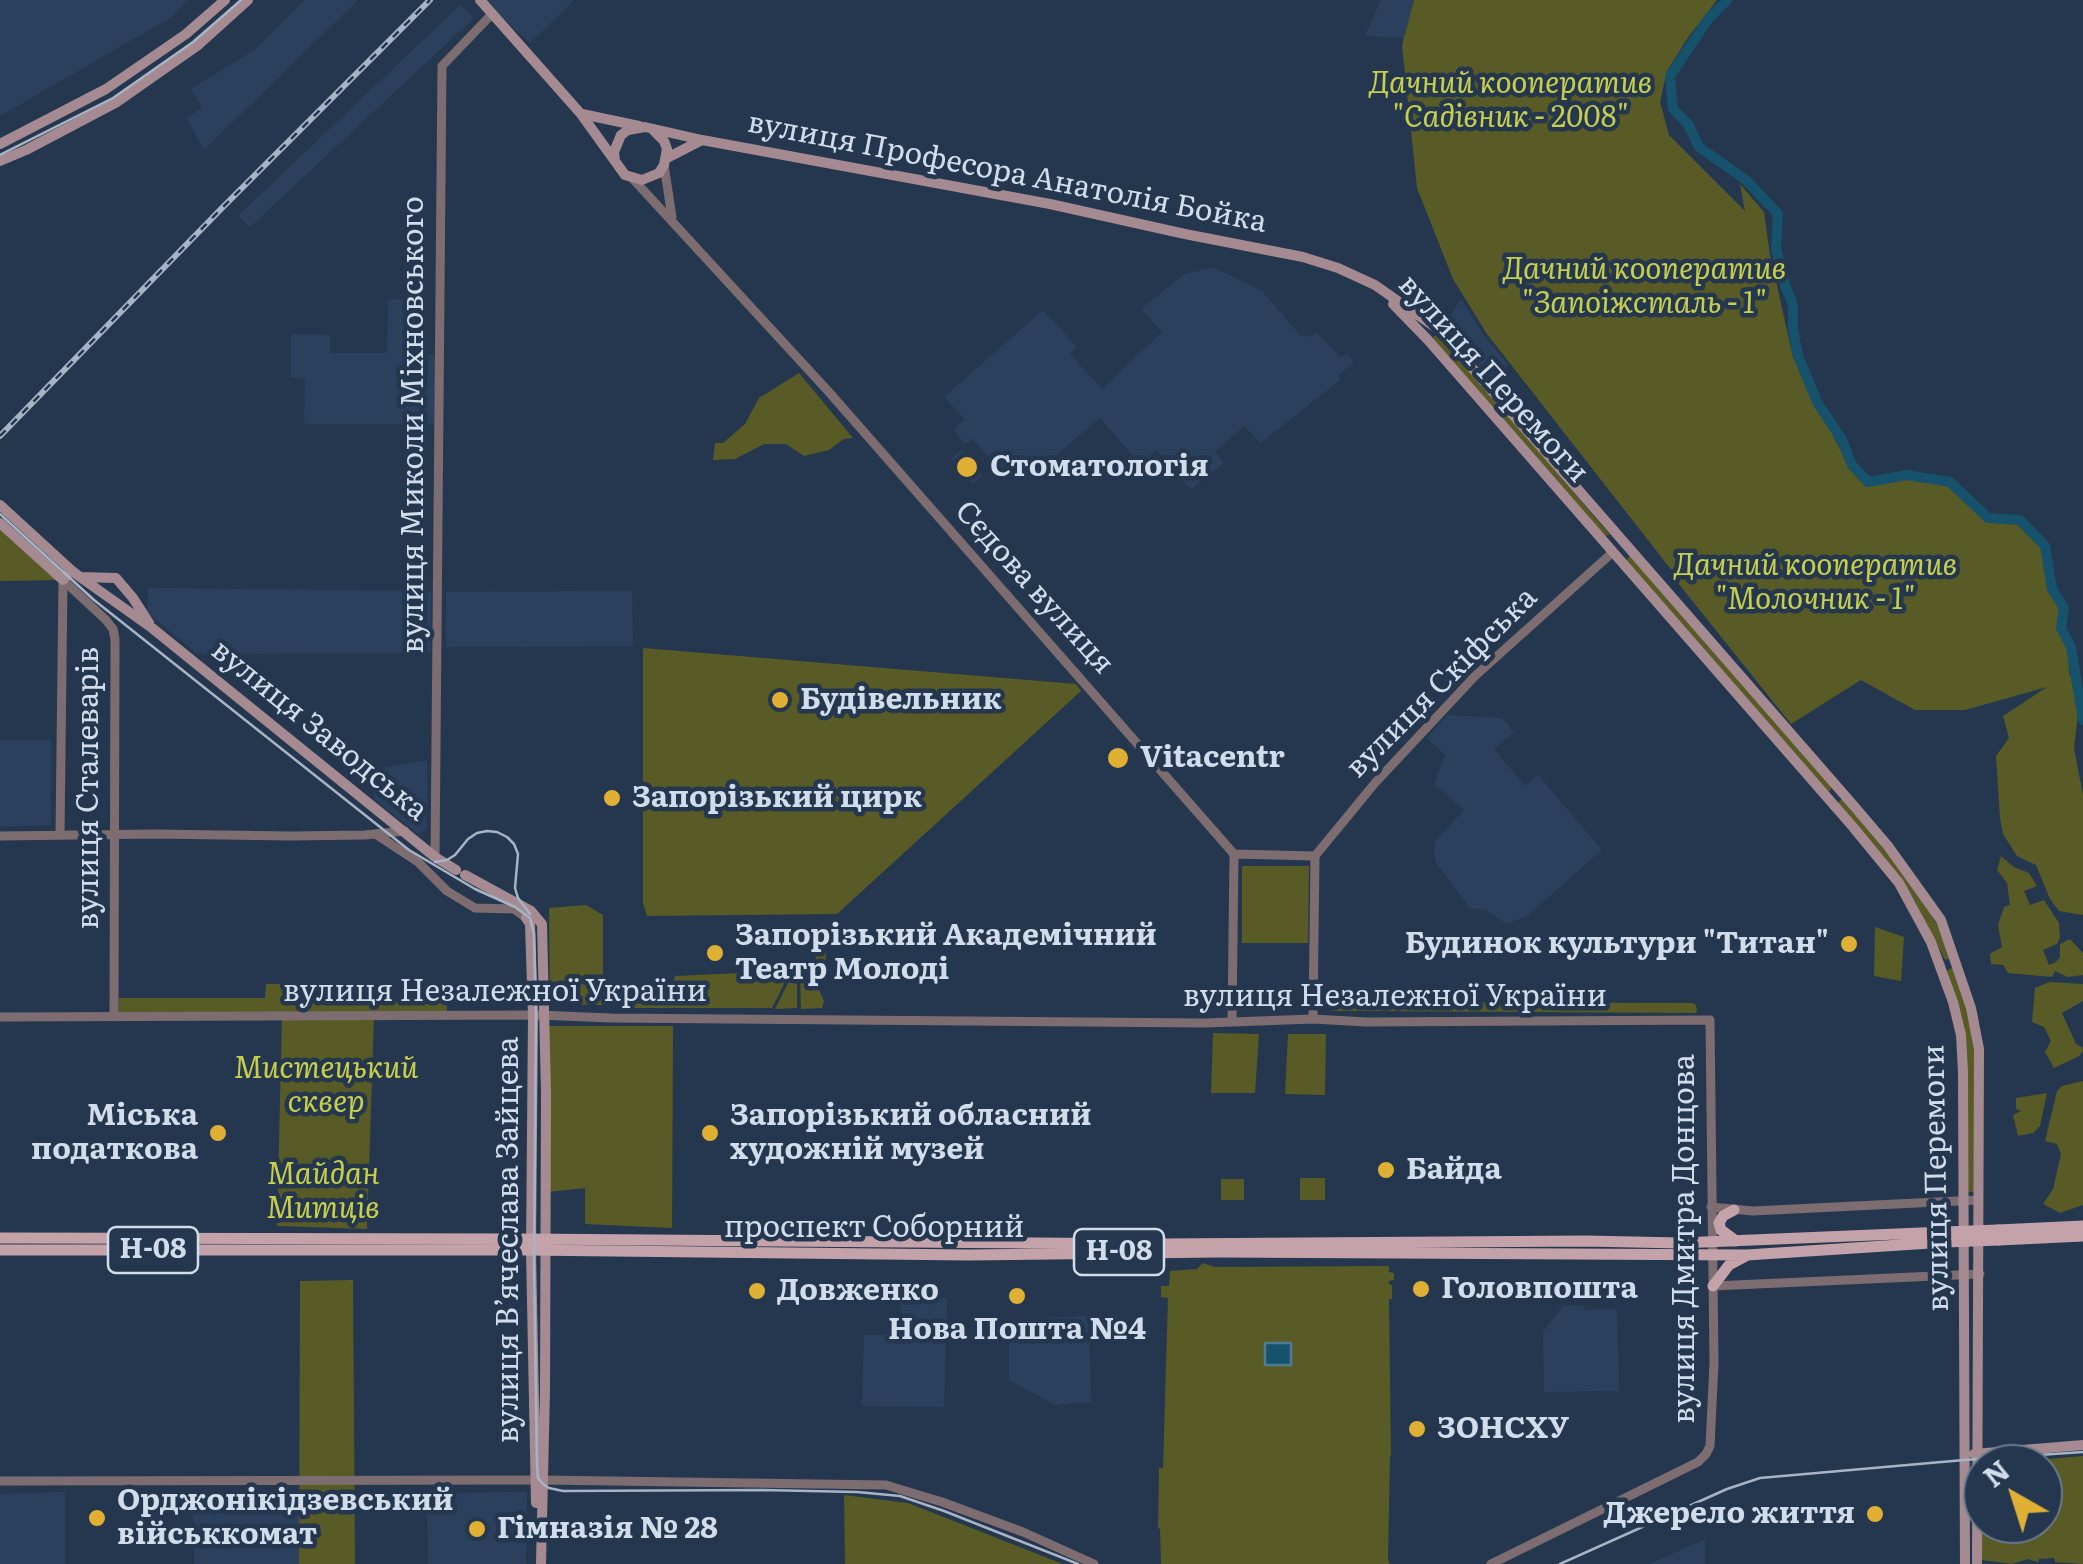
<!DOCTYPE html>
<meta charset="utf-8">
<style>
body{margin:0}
#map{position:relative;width:2083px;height:1564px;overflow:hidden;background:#25374e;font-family:Literata,serif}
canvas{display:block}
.north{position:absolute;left:1963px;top:1444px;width:100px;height:100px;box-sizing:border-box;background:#25374e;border:2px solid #6a798d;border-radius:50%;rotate:321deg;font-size:28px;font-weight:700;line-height:40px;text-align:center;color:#d2ddec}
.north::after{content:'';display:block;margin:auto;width:35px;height:45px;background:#dfb034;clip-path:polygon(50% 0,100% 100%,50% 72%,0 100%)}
</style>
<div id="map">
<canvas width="2083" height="1564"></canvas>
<div class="north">N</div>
</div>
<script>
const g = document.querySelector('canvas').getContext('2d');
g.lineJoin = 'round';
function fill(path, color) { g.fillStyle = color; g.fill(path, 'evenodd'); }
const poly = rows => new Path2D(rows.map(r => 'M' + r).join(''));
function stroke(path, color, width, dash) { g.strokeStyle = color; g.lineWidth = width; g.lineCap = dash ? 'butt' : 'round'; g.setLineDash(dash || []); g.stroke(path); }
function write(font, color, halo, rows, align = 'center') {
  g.font = font + ' Literata,serif'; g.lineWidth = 9; g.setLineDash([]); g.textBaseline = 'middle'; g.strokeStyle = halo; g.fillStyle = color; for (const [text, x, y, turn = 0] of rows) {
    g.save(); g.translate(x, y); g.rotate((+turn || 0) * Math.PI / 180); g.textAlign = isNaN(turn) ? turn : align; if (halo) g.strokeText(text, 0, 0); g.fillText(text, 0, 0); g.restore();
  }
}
const built = poly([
 [0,0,187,0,170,18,0,116],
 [305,0,358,0,204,150,187,119,202,107,191,89,257,48],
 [483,0,574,0,530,43],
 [1381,0,1414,0,1404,38,1365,36],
 [460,5,474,18,250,227,238,216],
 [1213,267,1262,291,1300,335,1311,337,1317,333,1340,357,1347,354,1354,362,1338,376,1340,380,1261,443,1244,426,1215,452,1224,463,1191,489,1156,450,1140,464,1100,418,1037,471,1027,461,1008,479,973,439,965,444,954,430,965,419,944,397,1043,310,1077,347,1070,354,1102,389,1162,332,1141,309,1183,275],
 [388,299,422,300,422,354,437,355,435,424,304,424,305,379,291,377,291,334,330,335,330,353,387,353],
 [1461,299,1484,336,1509,365,1490,379,1447,321],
 [962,450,982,476,973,484,951,458],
 [148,588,431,591,431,653,197,654,147,612],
 [632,591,633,646,446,647,446,592],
 [1447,715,1502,718,1514,732,1494,749,1525,786,1538,775,1602,850,1527,916,1506,924,1486,910,1470,908,1436,863,1434,852,1436,840,1464,810,1434,784,1445,755,1427,738],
 [0,740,51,740,51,825,0,827],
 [427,760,427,828,418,834,375,800,371,778,385,767],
 [947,1298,944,1407,862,1406,864,1335,899,1335,901,1299],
 [1583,1305,1584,1310,1617,1309,1619,1391,1544,1392,1543,1332,1563,1306],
 [1089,1316,1091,1402,1055,1405,1009,1380,1009,1340,1032,1318],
 [65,1492,65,1564,0,1564,0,1494],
 [527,1492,526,1564,428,1564,427,1493],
 [303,1494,303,1564,194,1564,193,1495],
 [1705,1539,1705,1564,1649,1564]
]);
const green = poly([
 [1414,0,1717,0,1687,39,1667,71,1660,102,1669,135,1745,211,1740,184,1764,212,1770,255,1793,357,1849,467,1865,486,1904,479,1944,483,1988,522,2017,524,2041,548,2048,589,2060,610,2057,629,2068,649,2069,672,2079,706,2074,748,2083,795,2083,915,2059,911,2050,899,2036,865,2017,856,2003,834,2000,818,1996,756,2009,738,2003,716,2047,687,1965,710,1915,710,1861,680,1791,724,1678,583,1680,581,1487,334,1453,279,1417,188,1402,45],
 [1436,335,1439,335,1610,535,1604,536,1434,340,1433,337],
 [799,373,853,438,844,439,829,450,804,456,786,444,764,444,735,459,713,460,715,443,723,443,745,424,759,398],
 [0,523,63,580,0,581],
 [1630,556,1633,557,1832,787,1830,791,1827,791,1627,563,1627,559],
 [643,648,1076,684,1081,691,837,914,647,916,643,903],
 [1843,798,1868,827,1931,914,1942,933,1950,958,1946,960,1944,958,1915,901,1902,882,1837,803],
 [2001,856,2014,867,2029,873,2037,886,2024,891,2030,905,2044,900,2059,923,2060,937,2057,944,2043,950,2049,965,2056,962,2060,957,2060,944,2070,939,2083,953,2083,975,2068,977,2055,971,2052,977,2008,973,2003,965,1991,964,1990,954,2002,947,1998,925,2004,907,2010,905,2007,883,1997,870],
 [1242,866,1309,866,1308,943,1242,943],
 [586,905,603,915,603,1005,550,1004,549,908],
 [825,924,826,968,816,968,815,945,809,945,809,927],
 [1875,927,1904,937,1901,981,1874,976],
 [1951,968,1955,969,1957,974,1973,1036,1976,1063,1975,1192,1967,1192,1957,1003,1947,971],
 [784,971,789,974,772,1008,620,1008,619,984,674,981,675,976],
 [811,972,824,1001,822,1008,801,1009,800,974],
 [792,975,797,975,797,1008,775,1009],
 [2049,982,2083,984,2083,1001,2062,1013,2076,1044,2083,1048,2083,1051,2079,1056,2054,1068,2045,1052,2051,1041,2044,1027,2032,1022,2035,988],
 [266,984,375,984,376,1001,447,1001,447,1014,119,1013,119,998,265,998],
 [1327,1002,1692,1003,1696,1005,1697,1010,1696,1013,1364,1011,1331,1011],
 [282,1016,374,1016,367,1229,277,1226],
 [549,1026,673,1026,672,1228,585,1224,585,1188,548,1192],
 [1213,1033,1259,1034,1255,1093,1211,1093],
 [1288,1034,1326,1034,1325,1095,1285,1094],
 [2083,1081,2083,1205,2060,1213,2043,1204,2053,1189,2061,1154,2057,1144,2045,1141,2057,1091,2062,1086],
 [2047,1093,2040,1126,2033,1133,2018,1136,2013,1115,2021,1111,2016,1109,2016,1098],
 [1300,1178,1325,1178,1325,1200,1300,1200],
 [1221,1179,1244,1179,1244,1200,1221,1200],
 [1203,1263,1214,1267,1389,1266,1389,1272,1394,1273,1394,1280,1389,1281,1389,1284,1392,1285,1392,1299,1389,1299,1389,1304,1391,1455,1390,1456,1388,1559,1390,1564,1161,1564,1160,1528,1158,1529,1159,1468,1163,1468,1168,1298,1161,1297,1161,1286,1169,1286,1170,1271,1197,1269],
 [353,1280,355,1564,299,1564,300,1281],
 [2083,1456,2083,1564,2055,1562,2054,1558,2039,1559,2038,1562,2028,1559,2012,1564,1982,1560,1982,1464,1983,1524,2043,1524,2043,1464,1988,1464],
 [844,1495,908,1503,1063,1564,845,1564]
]);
const water = poly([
 [1265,1343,1291,1343,1291,1365,1265,1365,1265,1343]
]);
const river = poly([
 [1727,0,1709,18,1670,76,1673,109,1688,124,1699,147,1746,180,1778,214,1776,249,1785,285,1793,305,1793,329,1798,356,1818,404,1841,438,1852,465,1868,482,1907,475,1950,482,1988,518,2020,520,2045,546,2052,589,2064,608,2061,628,2071,647,2083,720]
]);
const tertiary = poly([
 [664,165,672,217],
 [633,179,828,391,1234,854],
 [63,580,106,620,113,629,115,639,114,1017],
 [60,835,63,580],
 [377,835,418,862,447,891,475,908,514,909,526,918],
 [0,836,154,834,291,836,365,835,405,831],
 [1234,854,1315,856,1313,1019],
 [1315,856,1375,783,1475,676,1613,552],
 [435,857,442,66,492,14],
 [0,1017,539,1015,610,1018,1205,1023,1313,1019,1366,1022,1710,1020,1714,1363,1710,1446,1706,1454,1698,1462,1491,1564],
 [1232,1021,1234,854],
 [1711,1207,1753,1211,1978,1200],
 [1713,1286,1980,1274],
 [0,1481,543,1480,886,1485,942,1502,1023,1532,1094,1564]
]);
const secondary = poly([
 [480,0,581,114,625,175,642,180,659,173,664,165,667,149,664,141,654,131],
 [582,114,639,126],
 [0,144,106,89,186,34,225,0],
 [667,158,702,140],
 [0,161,26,150,117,102,197,46,248,0],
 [615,161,614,152,621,135,628,130,645,127,702,140,1050,204,1185,234,1303,257,1338,268,1375,285,1439,330,1854,806,1888,846,1941,920,1971,1008,1979,1049,1977,1564],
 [1393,304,1428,340,1853,827,1899,883,1931,942,1953,1002,1961,1035,1963,1072,1965,1564],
 [0,505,71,570],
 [0,523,63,580,71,570,80,577,116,578,133,598,149,623],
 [80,577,152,628,435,857,456,870],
 [465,875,531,911,542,924,546,1093,545,1390,541,1564],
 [531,911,526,918,530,924,533,1015,531,1250,536,1503],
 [1974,1454,2083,1445]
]);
const primary = poly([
 [1734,1210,1723,1216,1719,1223,1721,1230,1736,1241],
 [1998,1230,2083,1226],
 [0,1238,524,1239,1161,1244,1586,1241,1680,1243,1945,1232],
 [1999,1240,2083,1236],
 [0,1250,524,1250,969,1255,1219,1252,1747,1255,1946,1242],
 [1713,1286,1729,1265,1746,1256]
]);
const tram = poly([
 [0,155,113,98,193,42,241,0],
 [0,514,94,600,409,850,475,889,515,907,530,918,534,934,536,1015,534,1264,537,1464,538,1478,543,1484,549,1488,563,1491,762,1490,857,1492,900,1496,944,1511,1078,1564],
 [435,862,447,860,455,855,468,839,477,833,487,831,497,832,507,837,514,844,518,854,515,888,518,898,530,914],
 [1560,1564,1727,1489,1760,1478,1964,1460,2083,1452]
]);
const rail = poly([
 [0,436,222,208,430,0]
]);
const primaryBridge = poly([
 [1945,1232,1998,1230],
 [1946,1242,1999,1240]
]);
const markers = [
 [967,467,12,"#dfb034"],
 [780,700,10,"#dfb034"],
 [1118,758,12,"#dfb034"],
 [612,798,10,"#dfb034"],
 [1849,944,10,"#dfb034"],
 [715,953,10,"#dfb034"],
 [218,1133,10,"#dfb034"],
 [710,1133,10,"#dfb034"],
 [1386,1170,10,"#dfb034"],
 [1421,1289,10,"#dfb034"],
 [757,1291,10,"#dfb034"],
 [1017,1296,10,"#dfb034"],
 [1417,1429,10,"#dfb034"],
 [1875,1514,10,"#dfb034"],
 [97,1518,10,"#dfb034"],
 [477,1529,10,"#dfb034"]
];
const shields = [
 [153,1250,90],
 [1119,1252,90]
];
const shieldNames = [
 ["Н-08",153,1250],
 ["Н-08",1119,1252]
];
const parkNames = [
 ["Дачний кооператив",1510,84],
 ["\"Садівник - 2008\"",1510,118],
 ["Дачний кооператив",1644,270],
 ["\"Запоіжсталь - 1\"",1644,304],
 ["Дачний кооператив",1815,566],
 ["\"Молочник - 1\"",1815,600],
 ["Мистецький",326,1069],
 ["сквер",326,1103],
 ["Майдан",323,1175],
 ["Митців",323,1209]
];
const streetNames = [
 ["вулиця Професора Анатолія Бойка",1007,173,11],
 ["вулиця Перемоги",1493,379,48],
 ["вулиця Миколи Міхновського",414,425,-90],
 ["Сєдова вулиця",1034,588,48],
 ["вулиця Скіфська",1442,683,-45],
 ["вулиця Заводська",319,731,39],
 ["вулиця Сталеварів",89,788,-90],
 ["вулиця Незалежної України",495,992],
 ["вулиця Незалежної України",1395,997],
 ["вулиця Перемоги",1937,1178,-91],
 ["проспект Соборний",874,1228],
 ["вулиця Дмитра Донцова",1685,1239,-90],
 ["вулиця Вʼячеслава Зайцева",509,1240,-90]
];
const poiNames = [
 ["Стоматологія",990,467],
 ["Будівельник",800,700],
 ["Vitacentr",1140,758],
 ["Запорізький цирк",632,798],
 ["Запорізький Академічний",735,936],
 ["Театр Молоді",735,970],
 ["Будинок культури \"Титан\"",1829,944,"right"],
 ["Міська",198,1116,"right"],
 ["податкова",198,1150,"right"],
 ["Запорізький обласний",730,1116],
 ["художній музей",730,1150],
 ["Байда",1406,1170],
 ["Головпошта",1441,1289],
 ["Довженко",777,1291],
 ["Нова Пошта №4",1017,1330,"center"],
 ["ЗОНСХУ",1437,1429],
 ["Орджонікідзевський",117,1501],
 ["військкомат",117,1535],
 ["Джерело життя",1855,1514,"right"],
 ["Гімназія № 28",497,1529]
];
fill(built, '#2a405d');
fill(green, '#585b25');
fill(water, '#17526c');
stroke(water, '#4f7c92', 2.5);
stroke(river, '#17526c', 10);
stroke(tertiary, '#7d6d71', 9);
stroke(secondary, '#a58b91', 10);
stroke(primary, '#c4a2aa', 11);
stroke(tram, '#a7b4c5', 2.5);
stroke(rail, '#a7b4c5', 6);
stroke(rail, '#25374e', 2.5, [8]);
stroke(primaryBridge, '#c4a2aa', 11);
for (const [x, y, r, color] of markers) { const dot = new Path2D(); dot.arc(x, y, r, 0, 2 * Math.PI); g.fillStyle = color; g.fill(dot); stroke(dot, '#25374e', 4); }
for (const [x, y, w] of shields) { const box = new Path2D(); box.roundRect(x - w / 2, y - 23, w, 46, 8); g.fillStyle = '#25374e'; g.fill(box); stroke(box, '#d2ddec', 2.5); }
write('bold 28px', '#d2ddec', null, shieldNames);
write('italic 30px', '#c7ce4c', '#25374e', parkNames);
write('30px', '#d2ddec', '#25374e', streetNames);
write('bold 30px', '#d2ddec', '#25374e', poiNames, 'left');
</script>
